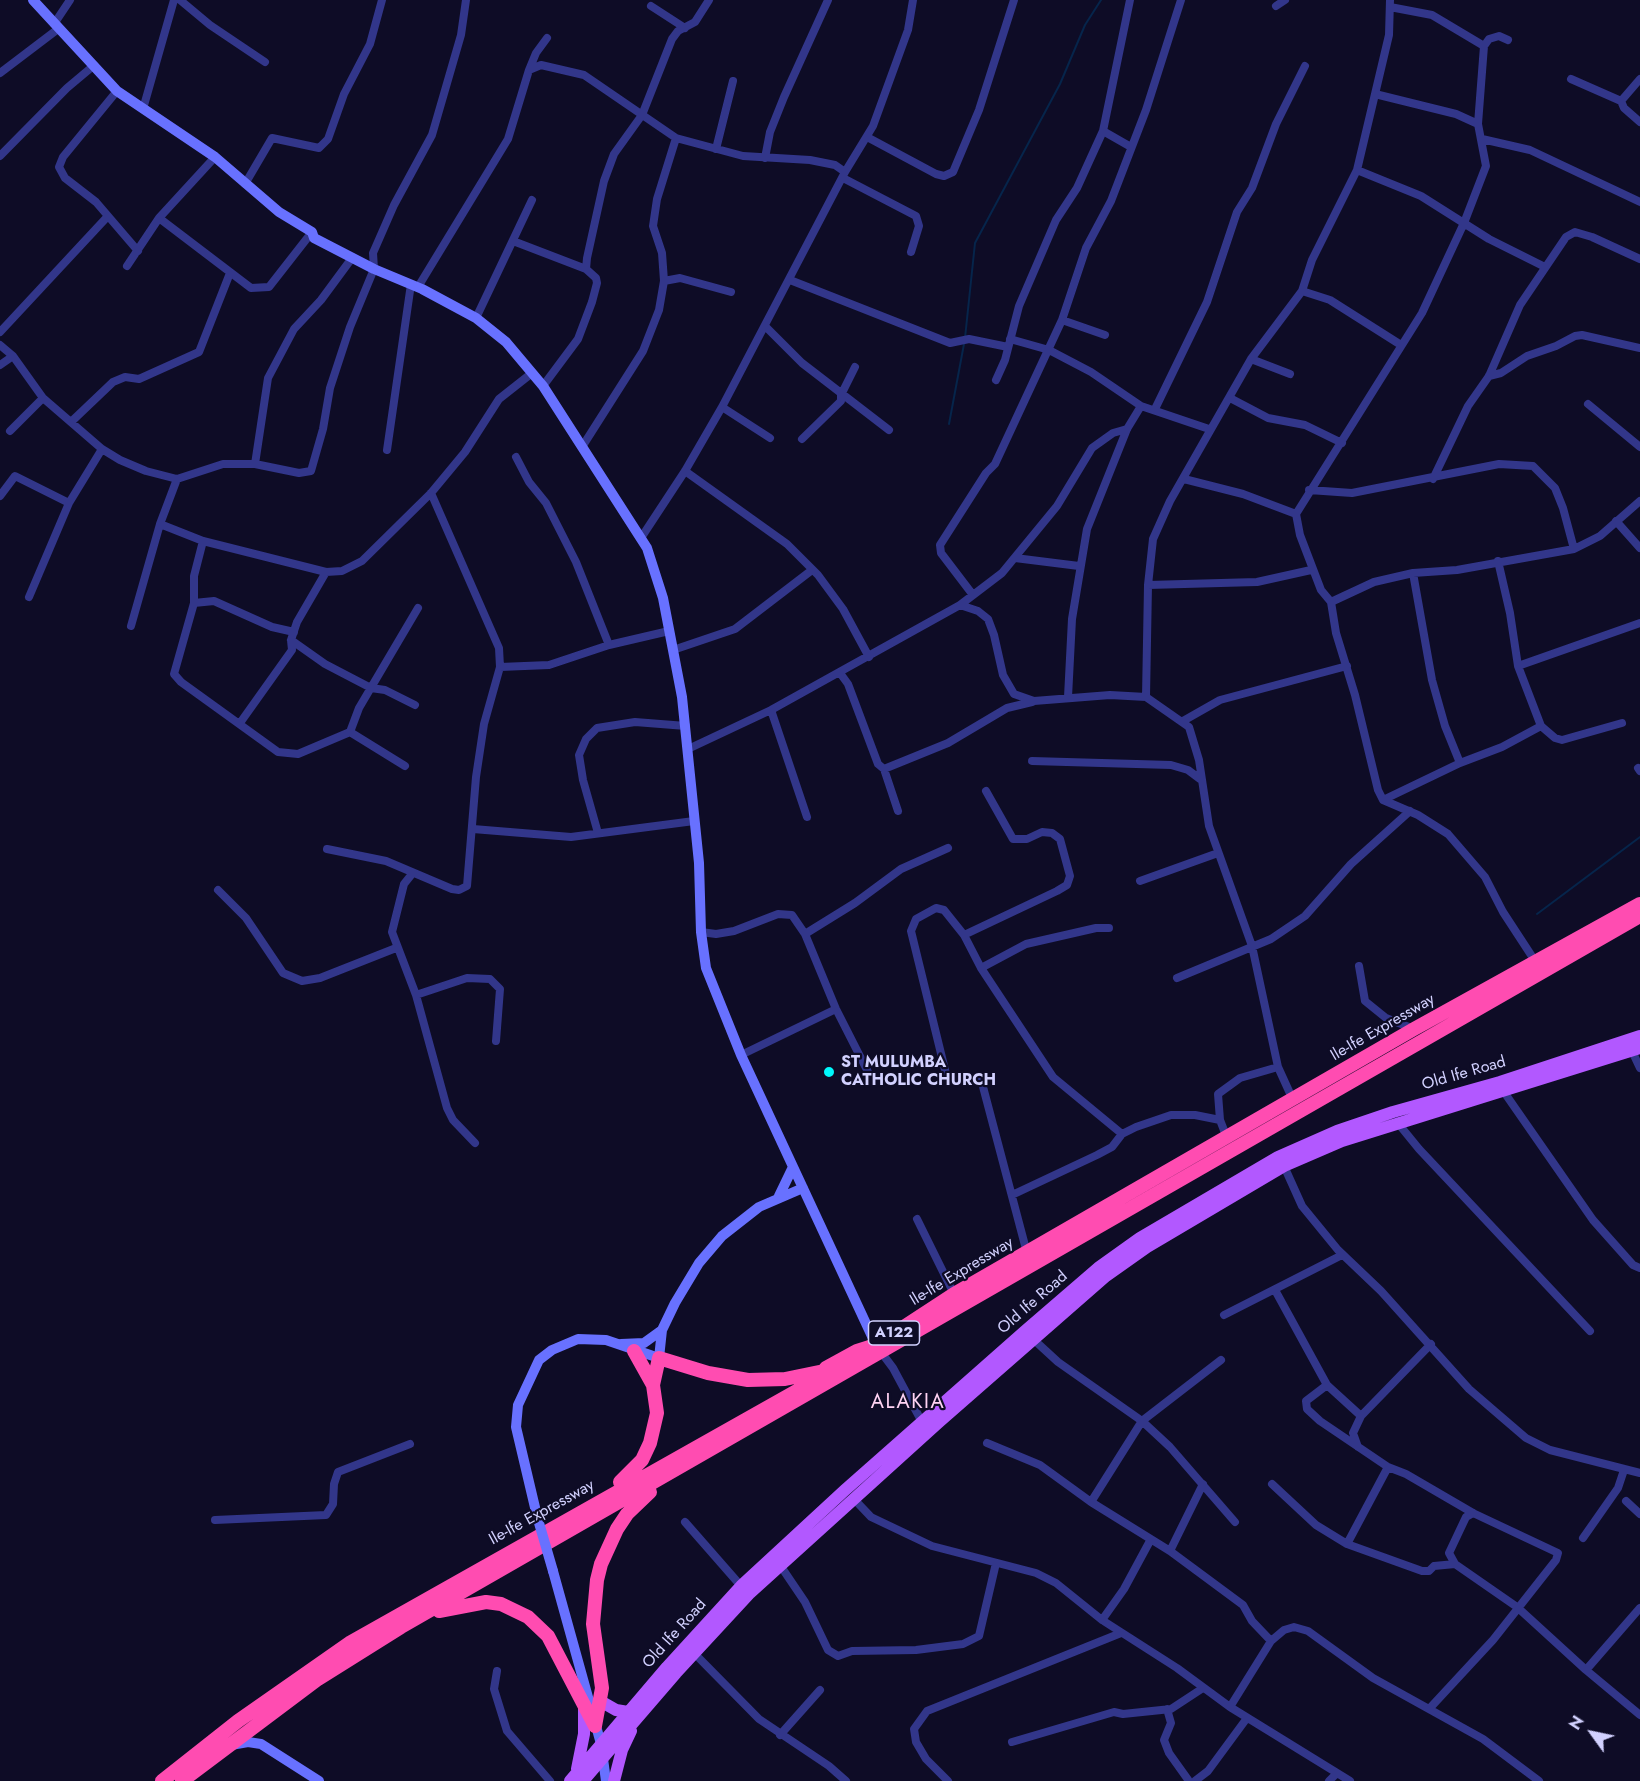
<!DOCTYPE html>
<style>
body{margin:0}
#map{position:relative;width:1640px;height:1781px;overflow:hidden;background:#0e0c26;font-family:Jost,sans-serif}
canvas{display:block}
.north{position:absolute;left:1562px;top:1703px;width:60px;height:60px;-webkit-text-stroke:4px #0e0c26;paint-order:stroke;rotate:303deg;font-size:16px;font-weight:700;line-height:24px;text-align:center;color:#d2d1ff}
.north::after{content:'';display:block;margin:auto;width:21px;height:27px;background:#d2d1ff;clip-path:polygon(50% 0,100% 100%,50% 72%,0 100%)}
</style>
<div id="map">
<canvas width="1640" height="1781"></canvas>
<div class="north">N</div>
</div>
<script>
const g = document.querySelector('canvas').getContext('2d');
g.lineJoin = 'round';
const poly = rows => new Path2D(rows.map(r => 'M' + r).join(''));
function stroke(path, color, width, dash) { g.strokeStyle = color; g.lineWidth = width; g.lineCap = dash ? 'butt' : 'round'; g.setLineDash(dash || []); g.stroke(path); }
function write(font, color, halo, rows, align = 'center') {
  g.font = font + ' Jost,sans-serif'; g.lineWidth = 4.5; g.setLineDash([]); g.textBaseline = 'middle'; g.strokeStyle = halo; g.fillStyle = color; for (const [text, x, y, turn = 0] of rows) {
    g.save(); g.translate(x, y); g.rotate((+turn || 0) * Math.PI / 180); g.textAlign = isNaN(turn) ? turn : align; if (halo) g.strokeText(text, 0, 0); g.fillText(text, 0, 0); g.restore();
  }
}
const stream = poly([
 [965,338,975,243,1060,84,1085,25,1101,0],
 [949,424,964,344],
 [1537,914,1640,837]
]);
const street = poly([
 [180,0,210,25,265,62],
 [651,6,685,28],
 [1276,6,1285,0],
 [1390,7,1432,15,1484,46],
 [54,24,70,0],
 [529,70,536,53,547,38],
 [0,73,58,29],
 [1571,79,1621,101],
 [1640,79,1621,101,1624,108,1640,122],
 [1375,94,1456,114,1478,124,1486,166,1464,223,1422,313,1296,514,1300,535,1321,590,1331,602,1336,633,1355,695,1378,790,1383,800,1418,815,1448,834,1485,877,1503,912,1535,961],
 [143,109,174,0],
 [1478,124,1484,46,1489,39,1499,36,1508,40],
 [1103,131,1131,147],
 [867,137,936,174,944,176,953,172,979,110,1014,0],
 [1482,139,1530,150,1640,202],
 [716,149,733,81],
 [0,156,67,88,92,67],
 [765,158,770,132,784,97,828,0],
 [1357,170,1421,196,1489,239,1545,267],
 [843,178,916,216,919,226,911,252],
 [245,184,272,138,319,148,328,139,344,94,370,44,382,0],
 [108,216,138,251],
 [159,218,251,288,269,287,312,232],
 [513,241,586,269],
 [127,266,159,218,215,157],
 [790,280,950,343,969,339,1008,347],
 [664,281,680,278,731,292],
 [418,287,508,139,529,70,541,65,584,75,676,138,743,156,810,160,835,165,845,172],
 [1302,291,1330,300,1401,345],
 [476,318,532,200],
 [1062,320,1105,335],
 [765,326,802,363,889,430],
 [0,332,108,216,96,202,65,178,59,167,63,157,117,91],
 [1010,339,1049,350,1091,372,1141,406,1209,429],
 [0,345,13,356,43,398,102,449,120,460,146,471,177,479,223,464,255,464,299,473,311,471,323,429,330,388,350,327,374,269,373,253,394,205,432,135,461,35,466,0],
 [1251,359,1290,374],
 [0,365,13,356],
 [1489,376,1501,373,1527,356,1556,346,1575,336,1582,335,1640,348],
 [996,380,1005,360,1019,306,1056,220,1077,188,1103,131,1130,0],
 [543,386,578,339,592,302,597,283,596,278,586,269,587,258,604,181,614,154,642,115,672,39,678,31,695,22,709,0],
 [1230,398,1268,418,1305,425,1342,443],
 [1588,404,1640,447],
 [722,407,770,438],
 [1155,409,1207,302,1237,212,1252,188,1276,124,1305,66],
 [71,422,113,382,125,377,139,379,199,352,230,273],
 [10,431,43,398],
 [802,439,841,401,841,395,855,367],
 [582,447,643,351,659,310,664,281,662,253,653,226,657,199,676,138],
 [387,450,411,284],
 [516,457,529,482,546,503,576,562,609,645],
 [255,464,268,378,294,329,321,300,352,258],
 [685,471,787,544,818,575,843,609,869,657],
 [1184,479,1243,494,1296,514],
 [1433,479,1468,406,1489,376,1520,305,1566,237,1575,232,1592,237,1640,259],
 [1309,490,1352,493,1499,464,1533,466,1555,488,1563,508,1574,549],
 [0,496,15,476,69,503],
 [1616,521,1640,548],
 [160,524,203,541,326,572],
 [641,538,685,471,722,407,845,172,873,126,908,30,913,0],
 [203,541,194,576,194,603,174,674,181,682,278,752,298,754,350,732,405,766],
 [1015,558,1079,566],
 [1498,561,1510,613,1518,666,1541,726,1555,738,1562,740,1622,723],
 [1413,573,1432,680,1445,726,1460,763],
 [1148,585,1257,582,1311,570],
 [973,595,941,553,940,545,986,473,995,464,1062,320,1086,248,1111,201,1146,110,1181,0],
 [29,597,69,503,102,449],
 [1331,602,1374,582,1413,573,1457,570,1574,549,1600,536,1640,501],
 [194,603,214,601,272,627,294,632],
 [960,605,978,611,988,619,994,635,1003,675,1014,694,1034,701,1110,695,1146,697],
 [131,626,160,524,177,479],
 [291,640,325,664,371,688,385,690,415,705],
 [673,650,735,629,812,570],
 [1518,666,1640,623],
 [500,667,549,665,609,645,669,631],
 [840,673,848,684,878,764,884,769,898,811],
 [1068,697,1072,619,1087,529,1127,429,1141,406],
 [771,710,807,817],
 [1183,721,1220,700,1347,666],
 [240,723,292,650,291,640,297,622,326,572,342,571,362,561,431,493,465,452,499,399,532,373],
 [350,732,359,708,418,608],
 [688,749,771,710,960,605,1002,573,1057,506,1092,448,1113,433,1127,429],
 [1032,761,1171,765,1188,770,1200,779],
 [1638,768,1640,771],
 [884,769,948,743,1007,708,1032,702],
 [1383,800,1460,763,1502,747,1541,726],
 [473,829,571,837,694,821],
 [598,833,583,780,579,755,586,739,597,728,635,722,686,726],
 [327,849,386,861,452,889,459,890,467,886,476,777,484,724,500,667,499,648,431,493],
 [412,874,404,884,392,932,416,995,447,1108,453,1120,475,1143],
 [1140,881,1218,853],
 [218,890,246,918,283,973,302,981,320,978,396,948],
 [701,932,716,934,734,931,778,914,792,915,805,934,836,1009,868,1072],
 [805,934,855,903,901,869,948,848],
 [964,935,1057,891,1067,885,1070,876,1060,839,1052,833,1042,832,1027,839,1013,839,986,791],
 [1359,966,1365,1001,1386,1018,1414,1029],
 [981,968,1026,944,1096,928,1109,928],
 [1177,978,1271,939,1305,916,1351,864,1410,811],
 [416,995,467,978,490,979,500,989,496,1041],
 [1632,1051,1640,1068],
 [741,1055,836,1009],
 [1504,1092,1593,1220,1633,1265,1640,1268],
 [1293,1100,1278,1067,1252,946,1209,826,1199,760,1189,727,1146,697,1148,585,1153,539,1170,501,1251,359,1302,291,1312,260,1357,170,1389,35,1390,0],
 [1397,1122,1419,1149,1590,1331],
 [1227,1138,1220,1120,1218,1094,1240,1078,1278,1067],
 [1284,1166,1302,1206,1338,1250,1381,1291,1469,1389,1498,1414,1526,1438,1550,1450,1640,1473],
 [1012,1195,1097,1155,1112,1147,1122,1134,1136,1127,1171,1115,1195,1115,1220,1120],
 [917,1219,954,1294],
 [1027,1253,982,1083,977,1077,958,1080,947,1078,911,931,916,919,936,908,944,910,964,935,981,968,1053,1077,1122,1134],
 [1275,1290,1327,1385,1361,1416],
 [1224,1315,1342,1255],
 [1033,1339,1058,1362,1142,1421,1170,1447,1235,1522],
 [881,1352,893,1368,922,1422],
 [1327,1385,1306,1401,1307,1409,1320,1421,1388,1467,1406,1474,1473,1513,1558,1553,1556,1560,1493,1640,1430,1708],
 [987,1443,1040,1465,1091,1502,1170,1551,1243,1605,1252,1621,1271,1641],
 [1358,1447,1353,1433,1361,1416,1431,1344],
 [1272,1484,1316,1525,1347,1544,1422,1571,1429,1571,1434,1566,1455,1564],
 [853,1498,871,1517,932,1546,1036,1573,1056,1583,1102,1620,1177,1668,1230,1707,1350,1781],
 [1626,1501,1640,1514],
 [1091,1502,1142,1421,1221,1360],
 [1473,1513,1466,1517,1449,1553,1455,1564,1517,1607,1586,1670,1640,1715],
 [215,1520,326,1515,333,1504,334,1484,338,1472,410,1444],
 [685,1522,741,1586],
 [1583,1538,1618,1488,1624,1470],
 [1347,1544,1388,1467],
 [1170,1551,1203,1484],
 [780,1565,805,1602,828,1650,838,1656,852,1651,916,1650,963,1644,979,1636,996,1563],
 [1102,1620,1124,1589,1151,1539],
 [694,1653,759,1719,829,1766,846,1781],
 [1586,1670,1640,1608],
 [497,1671,494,1689,507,1731,550,1781],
 [1230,1707,1271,1641,1284,1630,1294,1627,1308,1631,1373,1678,1483,1739,1539,1781],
 [1167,1709,1171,1723,1164,1740,1169,1753,1189,1781],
 [780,1735,820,1690],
 [1012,1742,1114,1712,1123,1714,1171,1709,1203,1688],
 [948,1781,926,1759,916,1742,914,1729,927,1711,1121,1633],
 [1195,1781,1208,1771,1247,1718],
 [1329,1781,1337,1773]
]);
const secondary = poly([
 [33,0,117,91,215,157,279,212,312,232,314,238,374,269,422,289,476,318,506,342,543,386,647,548,663,598,682,697,699,863,701,932,706,968,741,1055,876,1345],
 [779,1196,793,1167],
 [621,1344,644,1343,662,1330],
 [537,1516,516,1427,518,1405,539,1360,552,1350,578,1339,606,1340,659,1358,662,1330,675,1303,699,1263,722,1236,759,1207,803,1188],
 [553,1571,601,1744,606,1781],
 [231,1745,248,1742,261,1744,319,1781]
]);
const primary = poly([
 [602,1702,616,1710,628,1712],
 [577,1769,584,1734,584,1708],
 [570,1781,667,1667,741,1586,845,1490,1025,1331,1098,1268,1140,1238,1278,1157,1337,1131,1393,1112,1500,1082,1640,1036],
 [583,1781,676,1673,750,1593,939,1422,1106,1276,1147,1247,1284,1166,1342,1141,1640,1048],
 [614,1781,622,1750,631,1731]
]);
const highway = poly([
 [653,1385,659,1358,708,1373,748,1380,785,1379,819,1372],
 [620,1482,642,1460,650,1443,657,1413,653,1385,634,1351],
 [439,1611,486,1602,501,1604,528,1617,548,1636,595,1726],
 [595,1726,602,1688,593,1624,597,1580,601,1564,617,1529,627,1514,650,1492],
 [162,1781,238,1721,351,1642,816,1380,826,1368,857,1351,876,1345,954,1294,1414,1029,1640,904],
 [182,1781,318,1679,401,1627,1640,916]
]);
const secondaryBridge = poly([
 [537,1516,553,1571]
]);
const markers = [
 [829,1072,6,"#00f8fc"]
];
const shields = [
 [894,1333,51]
];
const shieldNames = [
 ["A122",894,1333]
];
const streetNames = [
 ["Ile-Ife Expressway",1383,1028,-30],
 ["Old Ife Road",1464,1074,-16],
 ["Ile-Ife Expressway",962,1272,-31],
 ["Old Ife Road",1033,1303,-41],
 ["Ile-Ife Expressway",542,1513,-29],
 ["Old Ife Road",675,1634,-48]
];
const poiNames = [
 ["ST MULUMBA",841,1063],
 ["CATHOLIC CHURCH",841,1081]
];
const quarterNames = [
 ["ALAKIA",908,1403]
];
stroke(stream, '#06254b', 2);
stroke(street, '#32368a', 8);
stroke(secondary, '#6871ff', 10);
stroke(primary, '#b258ff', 12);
stroke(highway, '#ff4cb1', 14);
stroke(secondaryBridge, '#6871ff', 10);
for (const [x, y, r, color] of markers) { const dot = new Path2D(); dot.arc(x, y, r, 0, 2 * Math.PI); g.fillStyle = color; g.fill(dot); stroke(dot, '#0e0c26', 2); }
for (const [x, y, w] of shields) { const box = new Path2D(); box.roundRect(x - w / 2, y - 12, w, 24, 4.5); g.fillStyle = '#0e0c26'; g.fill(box); stroke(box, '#d2d1ff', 1.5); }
write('bold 15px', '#d2d1ff', null, shieldNames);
write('16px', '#d2d1ff', '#0e0c26', streetNames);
write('bold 16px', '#d2d1ff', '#0e0c26', poiNames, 'left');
g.letterSpacing = '1.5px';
write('20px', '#ffd3f3', '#0e0c26', quarterNames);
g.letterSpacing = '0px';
</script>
